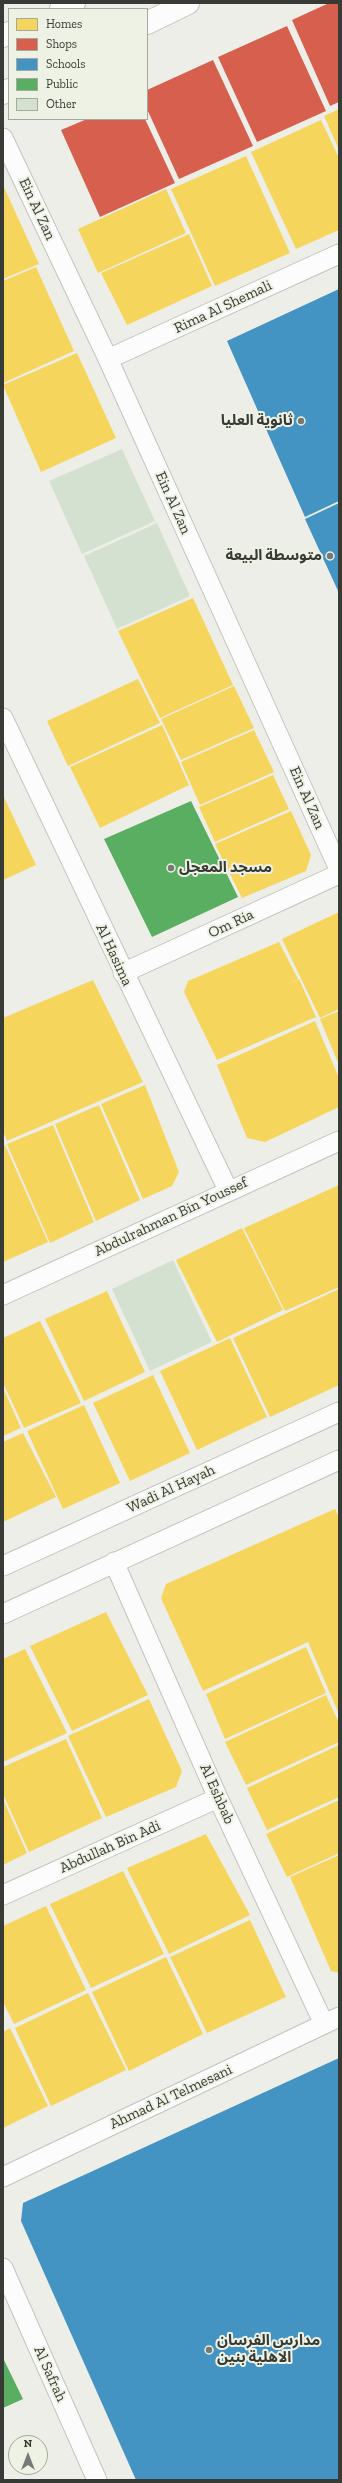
<!DOCTYPE html>
<meta charset="utf-8">
<style>
body{margin:0}
#map{position:relative;width:342px;height:2483px;overflow:hidden;background:#edeee8;font-family:"Zilla Slab",serif}
canvas{display:block}
.frame{position:absolute;inset:0;border:4px solid #383a35;pointer-events:none}
.legend{position:absolute;left:8px;top:8px;width:140px;height:112px;box-sizing:border-box;background:#eef2e4;border:1px solid #a5a89e;margin:0;padding:5px 7px;list-style:none;font-size:12px;color:#383a35}
.legend li{display:flex;align-items:center;gap:8px;height:20px}
.legend b{width:20px;border:1px solid #a5a89e}
.north{position:absolute;left:8px;top:2435px;width:40px;height:40px;box-sizing:border-box;background:#eef2e4;border:1px solid #a5a89e;border-radius:50%;rotate:0deg;font-size:11px;font-weight:700;line-height:16px;text-align:center;color:#383a35}
.north::after{content:'';display:block;margin:auto;width:14px;height:18px;background:#777974;clip-path:polygon(50% 0,100% 100%,50% 72%,0 100%)}
</style>
<div id="map">
<canvas width="342" height="2483"></canvas>
<div class="frame"></div>
<ul class="legend">
<li><b style="height:11px;background:#f6d55c"></b>Homes</li>
<li><b style="height:11px;background:#d6604d"></b>Shops</li>
<li><b style="height:11px;background:#4393c3"></b>Schools</li>
<li><b style="height:11px;background:#5aae61"></b>Public</li>
<li><b style="height:11px;background:#d4e1d1"></b>Other</li>
</ul>
<div class="north">N</div>
</div>
<script>
const g = document.querySelector('canvas').getContext('2d');
g.lineJoin = 'round';
function fill(path, color) { g.fillStyle = color; g.fill(path, 'evenodd'); }
const poly = rows => new Path2D(rows.map(r => 'M' + r).join(''));
function stroke(path, color, width, dash) { g.strokeStyle = color; g.lineWidth = width; g.lineCap = dash ? 'butt' : 'round'; g.setLineDash(dash || []); g.stroke(path); }
function write(font, color, halo, rows, align = 'center') {
  g.font = font + ' "Zilla Slab","Noto Sans Arabic",serif'; g.lineWidth = 4; g.setLineDash([]); g.textBaseline = 'middle'; g.strokeStyle = halo; g.fillStyle = color; for (const [text, x, y, turn = 0] of rows) {
    g.save(); g.translate(x, y); g.rotate((+turn || 0) * Math.PI / 180); g.textAlign = isNaN(turn) ? turn : align; if (halo) g.strokeText(text, 0, 0); g.fillText(text, 0, 0); g.restore();
  }
}
const homes = poly([
 [339,109,339,150,324,116],
 [321,120,339,158,339,230,296,249,251,152],
 [246,156,290,253,215,286,171,189],
 [3,185,39,264,3,279],
 [166,189,186,233,98,273,78,229],
 [189,234,212,286,127,325,101,273],
 [36,267,74,351,3,383,3,281],
 [77,353,116,438,41,472,3,385],
 [193,598,233,685,160,718,118,631],
 [138,679,160,723,68,766,47,721],
 [234,686,254,728,181,760,161,719],
 [162,725,189,785,100,828,70,767],
 [254,730,274,772,200,805,181,762],
 [273,775,289,809,215,842,199,807],
 [3,795,36,865,3,880],
 [291,811,311,855,306,871,242,898,215,844],
 [339,912,339,1009,320,1018,282,939],
 [279,942,298,979,289,984,299,979,316,1017,217,1060,184,992,188,981],
 [93,980,143,1082,7,1141,3,1131,3,1018],
 [339,1011,339,1065,320,1019],
 [315,1021,339,1078,339,1107,265,1142,247,1138,217,1065],
 [145,1085,179,1172,172,1186,143,1199,101,1104],
 [99,1105,140,1200,96,1221,55,1124],
 [53,1125,94,1222,50,1243,7,1144],
 [5,1145,48,1242,3,1262,3,1146],
 [339,1185,339,1287,285,1311,244,1228],
 [242,1228,283,1310,217,1342,176,1260],
 [339,1289,339,1385,270,1417,233,1338],
 [107,1291,145,1372,84,1401,45,1319],
 [40,1321,81,1403,24,1428,3,1383,3,1338],
 [230,1338,267,1417,197,1450,160,1371],
 [153,1375,190,1453,130,1481,93,1403],
 [3,1388,21,1428,3,1436],
 [84,1405,120,1483,63,1509,27,1431],
 [23,1433,56,1497,3,1522,3,1442],
 [335,1509,339,1517,339,1714,308,1642,203,1691,161,1598,166,1584],
 [106,1612,148,1695,72,1731,30,1646],
 [306,1647,326,1693,225,1739,206,1694],
 [25,1649,67,1733,3,1762,3,1659],
 [326,1695,339,1723,339,1742,246,1785,225,1742],
 [149,1699,182,1771,176,1787,106,1817,68,1736],
 [66,1739,102,1818,29,1852,3,1794,3,1767],
 [339,1745,339,1797,267,1830,247,1788],
 [3,1799,27,1853,3,1865],
 [339,1800,339,1853,287,1877,266,1834],
 [206,1834,250,1915,169,1954,127,1868],
 [339,1855,339,1973,331,1971,290,1877],
 [123,1871,164,1954,91,1988,50,1904],
 [46,1906,86,1990,14,2024,3,2002,3,1926],
 [250,1920,286,1997,207,2033,170,1957],
 [166,1957,203,2034,129,2071,92,1992],
 [88,1993,126,2070,51,2106,15,2028],
 [10,2028,48,2106,3,2128,3,2032]
]);
const shops = poly([
 [329,3,339,3,339,102,330,106,292,20],
 [287,26,326,111,257,142,218,57],
 [213,60,253,146,179,179,147,109,147,90],
 [87,119,145,119,175,183,100,217,61,130]
]);
const schools = poly([
 [339,289,339,501,305,517,227,341],
 [339,503,339,593,305,519],
 [339,2058,339,2480,136,2480,21,2221,23,2203]
]);
const public = poly([
 [191,801,238,897,152,937,104,839],
 [3,2358,23,2399,3,2408]
]);
const building = poly([
 [122,449,155,521,82,554,49,481],
 [157,523,190,596,117,629,84,556],
 [173,1260,212,1342,150,1371,112,1289]
]);
const minor = poly([
 [3,138,108,359,339,869],
 [108,359,339,254],
 [3,718,228,1190],
 [123,973,339,874],
 [3,1295,339,1141],
 [114,1562,218,1798,324,2024],
 [3,1566,339,1412],
 [3,1614,339,1460],
 [3,1895,218,1798],
 [3,2177,339,2017],
 [3,2268,97,2480]
]);
const tertiary = poly([
 [61,9,74,3],
 [147,23,188,3],
 [3,36,9,33],
 [3,93,9,90]
]);
const markers = [
 [301,421,4,"#777974"],
 [330,556,4,"#777974"],
 [171,868,4,"#777974"],
 [209,2350,4,"#777974"]
];
const streetNames = [
 ["Ein Al Zan",37,209,65],
 ["Rima Al Shemali",223,307,-25],
 ["Ein Al Zan",173,503,66],
 ["Ein Al Zan",307,798,66],
 ["Om Ria",231,924,-25],
 ["Al Hasima",114,955,65],
 ["Abdulrahman Bin Youssef",171,1217,-25],
 ["Wadi Al Hayah",171,1489,-25],
 ["Al Eshbab",217,1794,66],
 ["Abdullah Bin Adi",110,1847,-24],
 ["Ahmad Al Telmesani",171,2097,-25],
 ["Al Safrah",50,2374,66]
];
const poiNames = [
 ["ثانوية العليا",293,421],
 ["متوسطة البيعة",322,556],
 ["مسجد المعجل",179,868,"left"],
 ["مدارس الفرسان",217,2341,"left"],
 ["الاهلية بنين",217,2358,"left"]
];
fill(homes, '#f6d55c');
fill(shops, '#d6604d');
fill(schools, '#4393c3');
fill(public, '#5aae61');
fill(building, '#d4e1d1');
stroke(minor, '#c3c4bf', 21);
stroke(tertiary, '#c3c4bf', 24);
stroke(minor, '#fcfcfc', 19);
stroke(tertiary, '#fcfcfc', 22);
for (const [x, y, r, color] of markers) { const dot = new Path2D(); dot.arc(x, y, r, 0, 2 * Math.PI); g.fillStyle = color; g.fill(dot); stroke(dot, '#eef2e4', 1.5); }
write('15px', '#383a35', '#eef2e4', streetNames);
write('bold 15px', '#383a35', '#eef2e4', poiNames, 'right');
</script>
